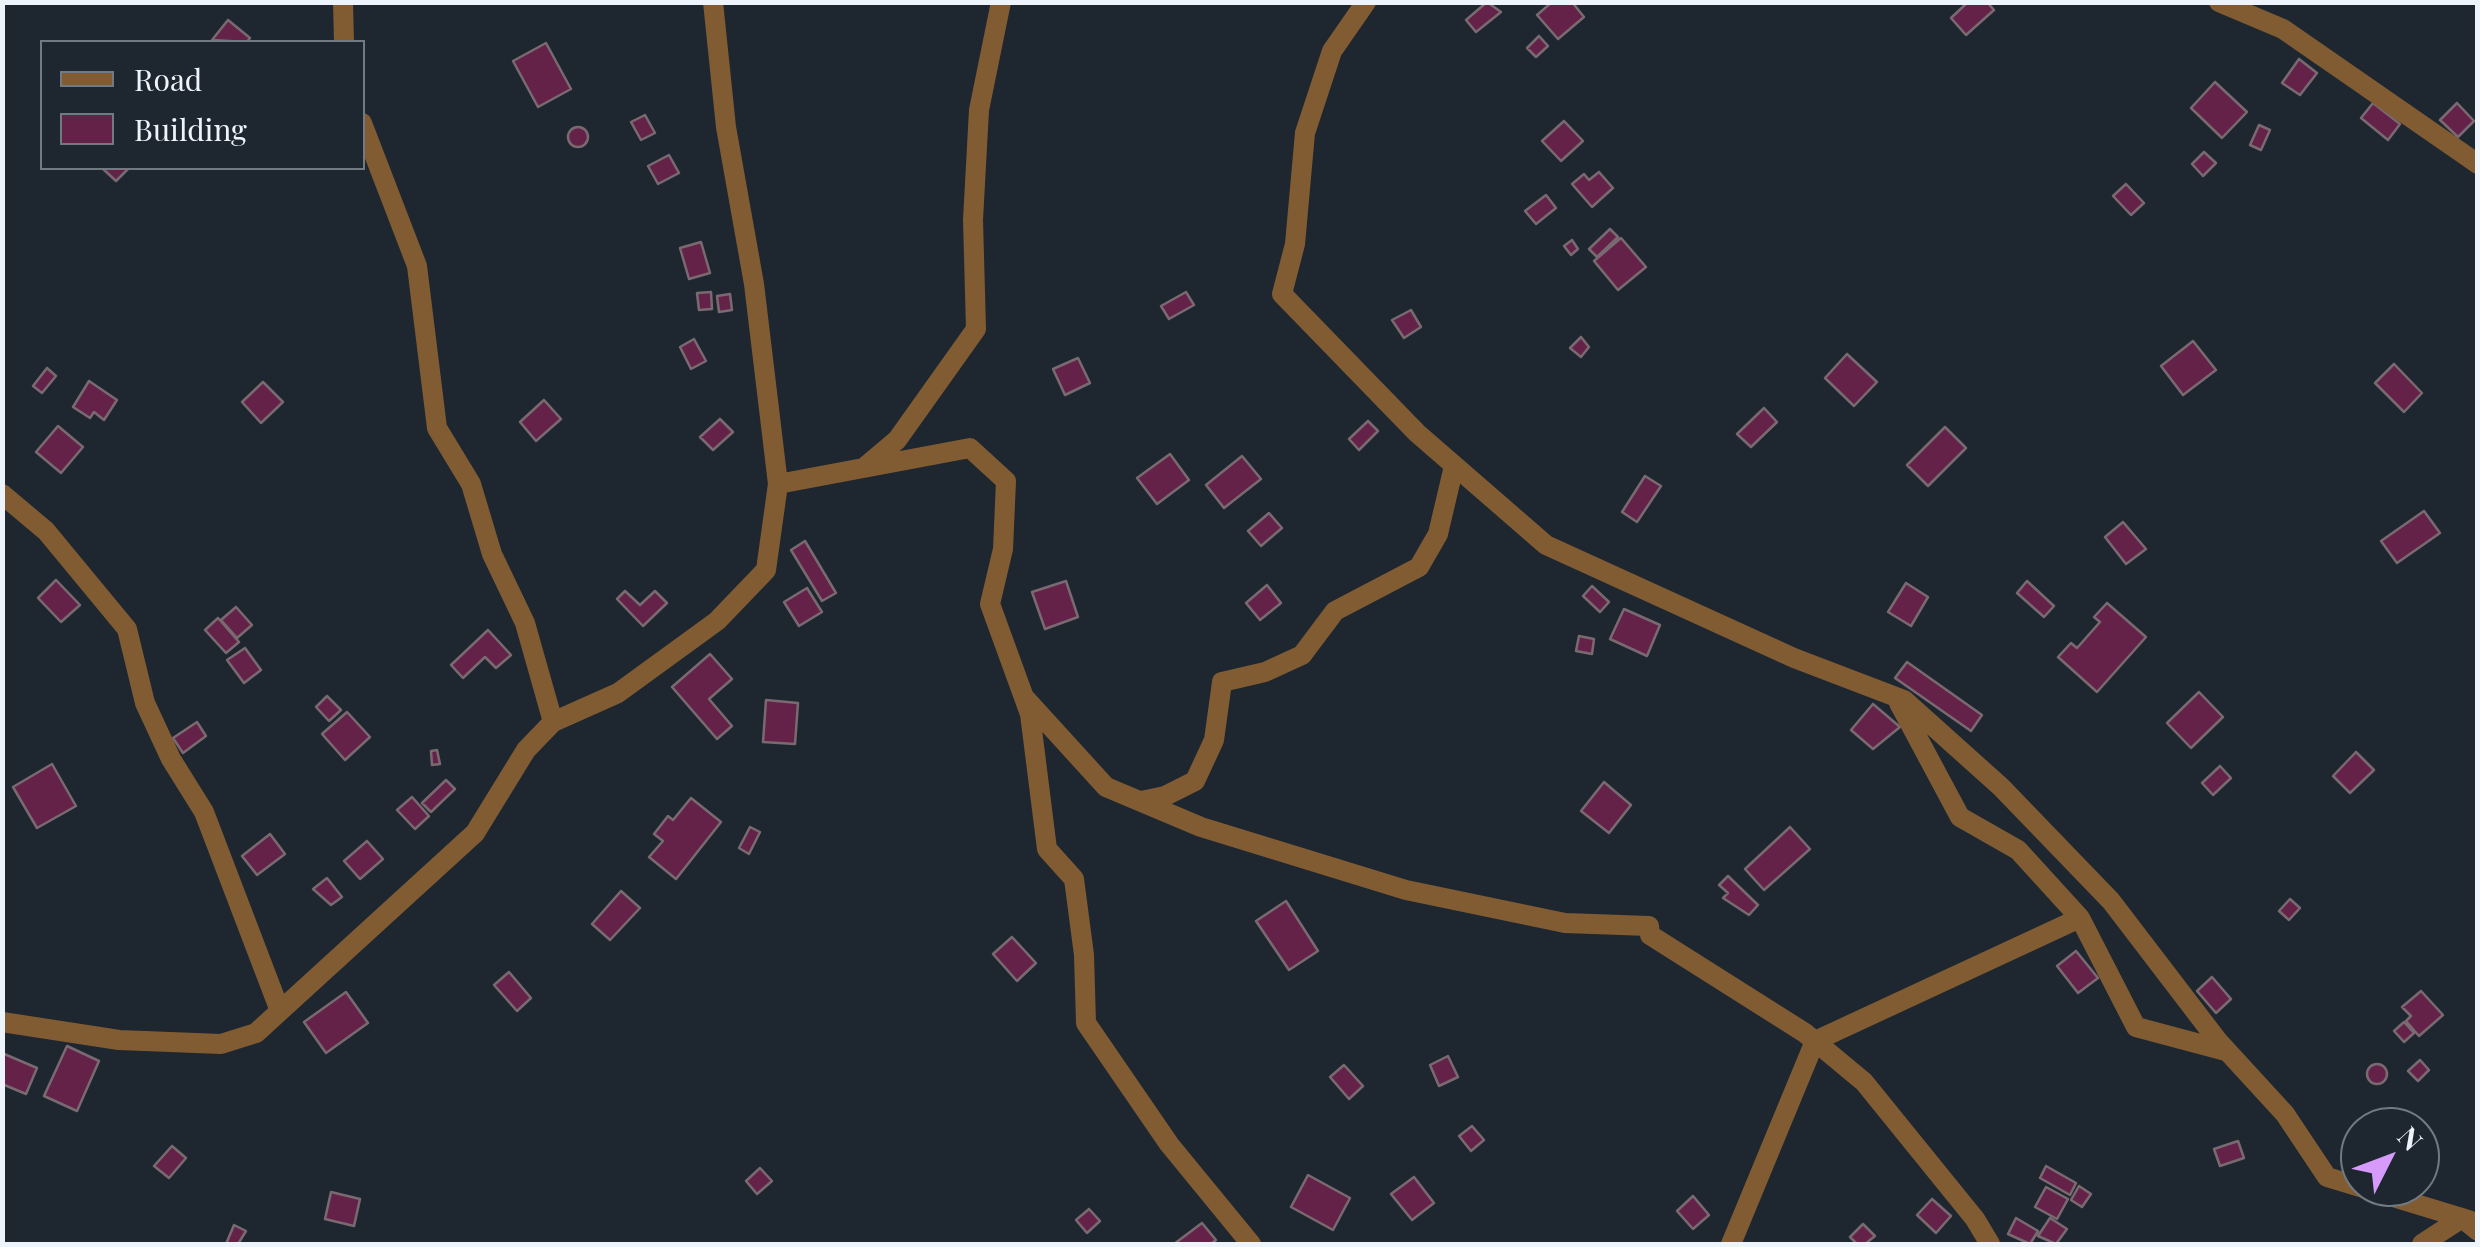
<!DOCTYPE html>
<style>
body{margin:0}
#map{position:relative;width:2480px;height:1247px;overflow:hidden;background:#1e2730;font-family:"Playfair Display",serif}
canvas{display:block}
.frame{position:absolute;inset:0;border:5px solid #eef4fb;pointer-events:none}
.legend{position:absolute;left:40px;top:40px;width:325px;height:130px;box-sizing:border-box;background:#1e2730;border:2px solid #717981;margin:0;padding:12px 18px;list-style:none;font-size:30px;color:#eef4fb}
.legend li{display:flex;align-items:center;gap:20px;height:50px}
.legend b{width:50px;border:2px solid #717981}
.north{position:absolute;left:2340px;top:1107px;width:100px;height:100px;box-sizing:border-box;background:#1e2730;border:2px solid #717981;border-radius:50%;rotate:48deg;font-size:28px;font-weight:700;line-height:40px;text-align:center;color:#eef4fb}
.north::after{content:'';display:block;margin:auto;width:35px;height:45px;background:#d69bfa;clip-path:polygon(50% 0,100% 100%,50% 72%,0 100%)}
</style>
<div id="map">
<canvas width="2480" height="1247"></canvas>
<div class="frame"></div>
<ul class="legend">
<li><b style="height:12px;background:#815c33"></b>Road</li>
<li><b style="height:28px;background:#642248"></b>Building</li>
</ul>
<div class="north">N</div>
</div>
<script>
const g = document.querySelector('canvas').getContext('2d');
g.lineJoin = 'round';
function fill(path, color) { g.fillStyle = color; g.fill(path, 'evenodd'); }
const poly = rows => new Path2D(rows.map(r => 'M' + r).join(''));
function stroke(path, color, width, dash) { g.strokeStyle = color; g.lineWidth = width; g.lineCap = dash ? 'butt' : 'round'; g.setLineDash(dash || []); g.stroke(path); }
const building = poly([
 [1487,2,1501,12,1476,32,1466,20,1487,2],
 [1552,2,1572,2,1584,17,1558,39,1537,15,1552,2],
 [1968,2,1987,2,1994,10,1966,35,1951,18,1968,2],
 [228,20,250,38,247,42,212,40,228,20],
 [1539,36,1548,46,1536,57,1527,48,1539,36],
 [546,43,571,89,538,107,513,61,546,43],
 [2299,59,2317,73,2300,95,2282,83,2299,59],
 [2215,82,2247,112,2222,138,2191,108,2215,82],
 [2373,103,2400,124,2388,140,2361,118,2373,103],
 [2457,103,2474,121,2458,137,2440,120,2457,103],
 [645,115,655,133,641,140,631,122,645,115],
 [1564,121,1583,141,1561,161,1542,141,1564,121],
 [2259,125,2270,130,2261,150,2250,145,2259,125],
 '568 137a10 10 0 1 1 20 0a10 10 0 1 1-20 0Z',
 [2204,152,2216,163,2203,176,2192,164,2204,152],
 [669,155,679,173,658,184,648,166,669,155],
 [102,168,129,168,116,181,102,168],
 [1599,172,1613,188,1592,207,1572,184,1584,174,1589,180,1599,172],
 [2126,184,2144,203,2131,215,2113,196,2126,184],
 [1546,195,1556,208,1536,224,1525,211,1546,195],
 [1610,229,1618,237,1597,257,1589,249,1610,229],
 [1621,238,1646,267,1618,290,1594,261,1621,238],
 [1572,240,1578,249,1571,255,1564,246,1572,240],
 [701,242,710,273,689,279,680,248,701,242],
 [711,292,712,309,699,310,697,293,711,292],
 [1186,292,1194,305,1169,319,1161,306,1186,292],
 [730,294,732,310,719,312,717,296,730,294],
 [1411,310,1421,327,1404,338,1392,320,1411,310],
 [1581,337,1589,347,1581,357,1570,348,1581,337],
 [694,339,706,361,691,369,680,347,694,339],
 [2193,341,2216,370,2183,395,2161,366,2193,341],
 [1847,354,1877,382,1854,406,1825,378,1847,354],
 [1078,358,1090,383,1065,395,1053,369,1078,358],
 [2394,364,2422,393,2404,412,2375,383,2394,364],
 [47,368,56,376,42,393,33,386,47,368],
 [89,381,117,400,104,420,94,412,90,418,73,407,89,381],
 [263,382,283,402,261,423,242,402,263,382],
 [544,400,561,419,536,441,520,422,544,400],
 [1764,408,1777,422,1751,447,1737,434,1764,408],
 [720,419,733,432,713,450,700,437,720,419],
 [1368,421,1378,431,1359,450,1349,439,1368,421],
 [58,426,83,447,61,473,36,452,58,426],
 [1945,427,1966,448,1928,486,1907,465,1945,427],
 [1170,454,1189,480,1157,504,1137,478,1170,454],
 [1242,456,1261,479,1224,508,1206,485,1242,456],
 [1645,476,1661,486,1637,522,1622,512,1645,476],
 [2424,511,2440,533,2397,563,2381,541,2424,511],
 [1269,513,1282,528,1261,546,1248,531,1269,513],
 [2123,522,2146,549,2126,564,2105,537,2123,522],
 [805,541,836,593,822,601,791,550,805,541],
 [56,580,80,605,61,622,38,598,56,580],
 [1066,581,1078,617,1045,629,1032,592,1066,581],
 [2027,581,2054,606,2044,617,2017,593,2027,581],
 [1906,583,1928,597,1911,626,1888,612,1906,583],
 [1267,585,1281,603,1260,620,1246,603,1267,585],
 [1592,586,1609,602,1600,612,1583,596,1592,586],
 [807,588,822,612,799,626,784,602,807,588],
 [625,591,640,605,655,591,667,603,643,626,617,599,625,591],
 [2107,603,2146,637,2097,692,2058,657,2071,643,2077,648,2100,622,2094,617,2107,603],
 [236,607,252,625,237,638,221,620,236,607],
 [1624,609,1660,625,1647,656,1610,639,1624,609],
 [218,618,239,642,226,653,205,630,218,618],
 [488,630,511,655,496,668,485,657,463,678,451,665,488,630],
 [1579,636,1594,639,1592,654,1576,651,1579,636],
 [245,648,261,670,244,683,227,660,245,648],
 [710,654,732,679,709,699,732,726,717,739,672,687,710,654],
 [1907,662,1982,715,1971,731,1895,678,1907,662],
 [2199,692,2223,717,2191,748,2167,723,2199,692],
 [327,696,341,710,329,721,316,707,327,696],
 [766,700,798,703,795,744,763,742,766,700],
 [1873,704,1900,727,1873,749,1851,730,1873,704],
 [347,712,370,737,345,760,322,734,347,712],
 [197,722,206,736,183,753,173,738,197,722],
 [437,750,440,764,432,765,431,751,437,750],
 [2356,752,2374,770,2350,793,2333,776,2356,752],
 [52,764,76,806,37,828,13,787,52,764],
 [2220,766,2231,778,2213,795,2202,783,2220,766],
 [446,780,455,789,431,812,422,803,446,780],
 [1604,782,1631,805,1609,833,1581,811,1604,782],
 [412,797,429,816,415,829,397,810,412,797],
 [691,798,721,822,676,879,649,857,663,841,654,834,668,816,673,820,691,798],
 [750,827,760,832,749,854,739,848,750,827],
 [1790,827,1810,849,1764,890,1745,869,1790,827],
 [270,834,285,854,257,875,242,856,270,834],
 [367,841,383,859,360,879,344,861,367,841],
 [1728,876,1758,905,1749,915,1723,898,1728,893,1719,885,1728,876],
 [327,878,342,897,331,905,313,889,327,878],
 [621,891,640,908,610,940,592,924,621,891],
 [2290,899,2300,908,2289,920,2279,911,2290,899],
 [1286,901,1318,951,1289,970,1256,921,1286,901],
 [1012,937,1036,963,1017,981,993,954,1012,937],
 [2076,951,2098,978,2078,993,2057,966,2076,951],
 [509,972,531,998,517,1011,494,985,509,972],
 [2212,977,2231,999,2216,1013,2197,991,2212,977],
 [2421,991,2443,1015,2419,1036,2406,1021,2411,1016,2402,1007,2421,991],
 [346,992,368,1023,326,1053,304,1022,346,992],
 [2404,1022,2414,1033,2404,1042,2394,1031,2404,1022],
 [67,1046,99,1061,77,1111,44,1096,67,1046],
 [2,1053,37,1068,26,1094,2,1084,2,1053],
 [1448,1056,1458,1077,1439,1086,1430,1065,1448,1056],
 [2420,1060,2429,1070,2418,1081,2408,1071,2420,1060],
 '2367 1074a10 10 0 1 1 20 0a10 10 0 1 1-20 0Z',
 [1344,1065,1363,1086,1349,1099,1330,1077,1344,1065],
 [1472,1126,1484,1140,1471,1151,1459,1136,1472,1126],
 [2238,1141,2244,1158,2220,1166,2214,1149,2238,1141],
 [172,1146,186,1158,169,1178,154,1166,172,1146],
 [2046,1166,2076,1183,2070,1195,2040,1178,2046,1166],
 [760,1168,772,1181,757,1194,746,1181,760,1168],
 [1308,1175,1350,1198,1333,1230,1291,1207,1308,1175],
 [1414,1177,1434,1203,1412,1220,1391,1194,1414,1177],
 [2079,1186,2091,1194,2082,1207,2071,1200,2079,1186],
 [2046,1187,2068,1199,2057,1219,2035,1207,2046,1187],
 [331,1192,360,1199,354,1226,325,1219,331,1192],
 [1693,1196,1709,1215,1693,1229,1677,1211,1693,1196],
 [1932,1199,1951,1216,1936,1233,1917,1215,1932,1199],
 [1089,1209,1100,1221,1087,1233,1076,1220,1089,1209],
 [2016,1218,2038,1231,2030,1244,2008,1234,2016,1218],
 [2050,1218,2067,1229,2056,1244,2038,1236,2050,1218],
 [1202,1223,1216,1240,1211,1244,1174,1244,1202,1223],
 [1863,1224,1875,1236,1865,1244,1857,1244,1850,1237,1863,1224],
 [234,1225,246,1231,238,1244,226,1244,234,1225]
]);
const minor = poly([
 [343,2,344,42],
 [1366,2,1332,51,1305,133,1295,244,1282,294,1417,433,1546,545,1794,658,1904,700,2001,787,2111,901,2218,1041,2285,1114,2327,1177,2462,1218,2478,1231],
 [2219,2,2283,29,2478,164],
 [362,123,417,266,437,428,471,484,492,554,525,623,553,722],
 [865,467,897,440,976,329,973,220,979,110,1001,2],
 [778,484,970,448,1006,481,1003,549,990,604,1030,714,1047,849,1074,879,1084,955,1086,1023,1169,1144,1251,1244],
 [2,494,46,531,127,629,145,703,171,759,204,812,280,1011],
 [1024,697,1106,787,1201,827,1406,890,1565,923,1649,926,1650,935,1805,1033,1864,1082,1975,1219,1990,1244],
 [1899,703,1960,817,2018,850,2080,918],
 [1141,801,1165,796,1195,781,1214,740,1222,682,1265,672,1302,655,1335,611,1419,567,1438,534,1454,466],
 [2,1022,119,1040,221,1044,256,1033,475,833,526,750,553,722,618,693,717,621,766,570,778,484,754,284,726,127,713,2],
 [1731,1244,1815,1041,2080,918,2136,1027,2226,1051],
 [2422,1244,2462,1218,2471,1221]
]);
fill(building, '#642248');
stroke(building, '#796a71', 2.5);
stroke(minor, '#815c33', 20);
</script>
